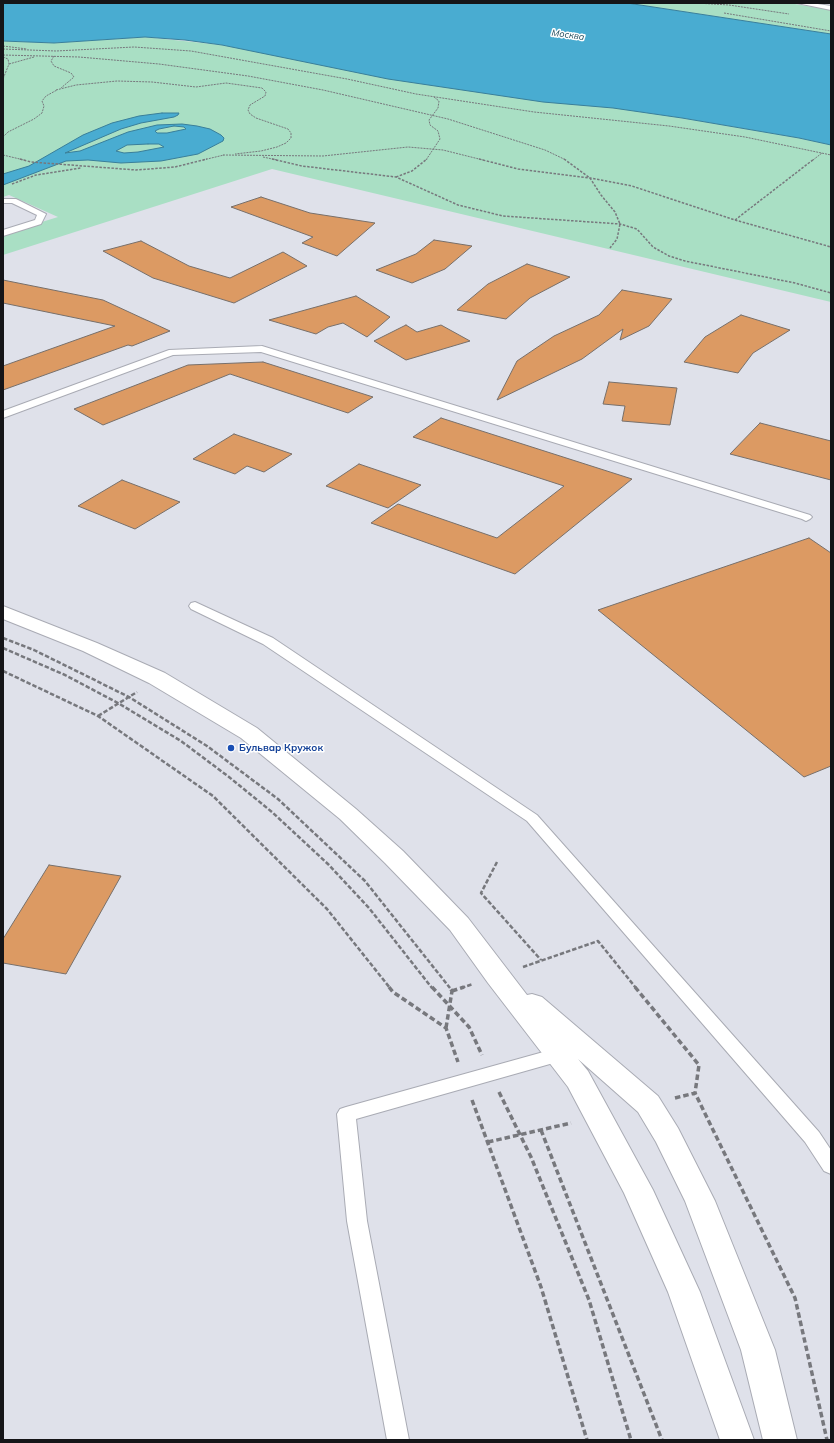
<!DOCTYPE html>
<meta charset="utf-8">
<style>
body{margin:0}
#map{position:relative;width:834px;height:1443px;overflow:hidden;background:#dfe1ea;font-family:Mulish,sans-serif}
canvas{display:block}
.frame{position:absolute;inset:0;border:4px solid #151518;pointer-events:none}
</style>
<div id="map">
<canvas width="834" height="1443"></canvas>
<div class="frame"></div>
</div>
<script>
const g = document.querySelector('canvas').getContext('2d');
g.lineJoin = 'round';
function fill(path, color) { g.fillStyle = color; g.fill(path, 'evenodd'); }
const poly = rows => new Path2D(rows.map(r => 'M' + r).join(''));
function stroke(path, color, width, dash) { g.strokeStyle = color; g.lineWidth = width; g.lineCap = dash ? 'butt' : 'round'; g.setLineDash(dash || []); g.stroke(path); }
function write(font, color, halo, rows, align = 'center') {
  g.font = font + ' Mulish,sans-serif'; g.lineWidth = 3; g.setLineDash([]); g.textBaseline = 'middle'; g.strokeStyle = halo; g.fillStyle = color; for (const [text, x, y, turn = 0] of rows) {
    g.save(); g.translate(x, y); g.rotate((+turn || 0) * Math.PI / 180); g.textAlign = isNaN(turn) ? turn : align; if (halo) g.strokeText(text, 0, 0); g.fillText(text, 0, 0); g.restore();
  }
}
const green = poly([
 [627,3,789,3,831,10,831,34],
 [145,37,222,45,682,118,799,138,831,145,831,302,272,169,3,255,3,234,58,217,9,195,3,197,3,41,54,43]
]);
const water = poly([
 [3,3,627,3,831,34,831,145,799,138,682,118,613,108,543,102,388,79,222,45,185,40,145,37,54,43,3,41,3,3],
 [162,113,179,113,178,115,174,117,141,123,121,129,65,153,80,151,128,132,157,125,182,124,197,126,210,129,221,135,224,138,223,141,198,154,161,161,121,163,88,160,66,161,3,185,3,174,29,166,83,135,112,123,139,116,162,113],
 [174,126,184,127,186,129,167,133,157,133,155,131,159,129,174,126],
 [148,144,159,144,164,147,138,152,124,153,116,151,127,145,148,144]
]);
const building = poly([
 [261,197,310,213,375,223,337,256,302,243,313,237,231,207,261,197],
 [434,240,472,246,445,269,412,283,376,270,416,254,434,240],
 [141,241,189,266,230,278,283,252,307,266,234,303,153,278,103,251,141,241],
 [527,264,570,277,530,298,506,319,457,310,488,284,527,264],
 [3,280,103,300,170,331,132,346,128,345,3,390,3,366,115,326,3,303,3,280],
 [622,290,672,299,649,326,620,340,623,329,582,359,497,400,517,361,554,336,599,315,622,290],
 [356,296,390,317,367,337,343,323,328,327,316,334,269,320,356,296],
 [741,315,790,330,753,353,738,373,684,362,705,337,741,315],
 [406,325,417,332,441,325,470,341,406,360,374,341,406,325],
 [263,362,373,397,348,413,230,374,103,425,74,409,188,365,263,362],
 [609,382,677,388,670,425,622,421,625,406,603,404,609,382],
 [441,418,632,479,515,574,371,523,398,504,497,538,564,486,413,437,441,418],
 [760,423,831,441,831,480,730,454,760,423],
 [234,434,292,454,264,472,247,466,235,474,193,459,234,434],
 [359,464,421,485,388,508,326,486,359,464],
 [122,480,180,502,135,529,78,506,122,480],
 [809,538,831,553,831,766,804,777,598,610,809,538],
 [49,865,121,876,66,974,3,963,3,939,49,865]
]);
const pathFar3 = poly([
 [696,3,729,5,789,14],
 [724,13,831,31],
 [3,46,27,49],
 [3,49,56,51,134,47,191,51,347,79,416,94,534,112,669,126,745,137,831,155],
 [3,55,79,57,159,64,248,76,323,90,448,119,545,150,566,160],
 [54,56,51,61,54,66,71,73,74,77,61,88],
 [3,57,8,59,9,64,3,79],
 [9,64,34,57],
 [56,90,76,85,117,81,152,82,196,87,226,83,262,88,266,92,265,96,250,105,248,110,250,114,256,118,288,129,291,133,291,138,286,143,277,147,261,151,235,154],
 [3,137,8,132,34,119,42,113,44,106,42,101,46,96,57,90],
 [3,155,24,160],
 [223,155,323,156,408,147,443,150,483,160],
 [263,157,277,160],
 [203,160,224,155],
 [426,160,440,139,438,131,430,125,429,120,438,108,439,101,434,97],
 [813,160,822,153]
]);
const pathFar2 = poly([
 [20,159,31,162,136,170,175,167,207,159],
 [272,159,302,166,396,177,458,205,503,216,620,224,637,229,653,247,669,256,685,261,795,283,831,293],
 [479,159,518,169,590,178,632,186,735,220,831,247],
 [564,159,590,178,601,195,615,212,620,224,617,239,610,248],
 [396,177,412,171,427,159],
 [12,184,36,175,81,168],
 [735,220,814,159]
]);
const pathFar1 = poly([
 [3,638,34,650,129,697,207,746,278,799,365,881,450,988],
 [3,648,65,675,118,703,181,741,229,777,272,812,329,865,369,908,432,988],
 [3,671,98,716,213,796,327,909,390,988],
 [98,716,137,692],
 [497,862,481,893,541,960],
 [523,967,598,941,636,988],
 [461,988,473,984]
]);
const path = poly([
 [389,987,393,992,446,1028,458,1062],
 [432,987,469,1027,482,1055],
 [635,987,699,1065,695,1093],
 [452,991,464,987],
 [446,1028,452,991,449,987],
 [499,1092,531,1157,589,1300,631,1440],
 [675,1098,695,1093,795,1298,827,1440],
 [472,1100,541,1287,587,1440],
 [541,1130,662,1440],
 [488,1142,571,1123]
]);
const service = poly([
 [797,3,811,3,831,6,831,10,797,3],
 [3,199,16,199,46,214,41,224,3,236,3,230,35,220,37,215,12,203,3,203,3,199],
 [262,346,810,515,812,517,810,519,806,521,802,519,261,352,173,355,3,418,3,411,169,350,262,346],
 [195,602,273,638,537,815,819,1132,831,1150,831,1174,824,1171,805,1142,527,821,263,644,191,609,189,606,191,603,195,602],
 [565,1046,571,1048,574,1053,571,1058,356,1119,367,1221,409,1440,387,1440,347,1221,337,1114,340,1109,346,1107,565,1046]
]);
const minor = poly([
 [3,606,97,643,165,673,257,728,356,809,403,851,468,918,527,995,532,994,542,997,658,1096,678,1128,715,1201,775,1350,797,1440,763,1440,741,1350,685,1201,656,1142,638,1112,578,1059,588,1071,653,1190,700,1292,754,1440,720,1440,668,1292,624,1193,568,1087,488,983,450,930,385,863,340,819,241,738,149,683,83,651,3,619,3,606]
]);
const markers = [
 [231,748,4,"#1a4fb4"]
];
const farWaternames = [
 ["Москва",568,35,8]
];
const transitNames = [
 ["Бульвар Кружок",239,748]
];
fill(green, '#a9dfc4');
fill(water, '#49acd1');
stroke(water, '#397f9a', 1);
fill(building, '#dc9a63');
stroke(building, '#776f6a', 1);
stroke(service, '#a9abb4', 2);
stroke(minor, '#a9abb4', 2);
stroke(pathFar3, '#77787d', 1, [2, 1]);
stroke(pathFar2, '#77787d', 1.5, [2.5, 1.5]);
stroke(pathFar1, '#77787d', 2.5, [4.5, 2]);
stroke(path, '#77787d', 3.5, [5.5, 3]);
fill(service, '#fff');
fill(minor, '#fff');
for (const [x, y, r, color] of markers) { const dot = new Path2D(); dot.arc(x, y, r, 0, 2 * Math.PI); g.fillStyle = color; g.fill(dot); stroke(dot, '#fff', 1.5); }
write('italic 9px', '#234d5d', '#fff', farWaternames);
write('bold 10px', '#164399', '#fff', transitNames, 'left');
</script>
